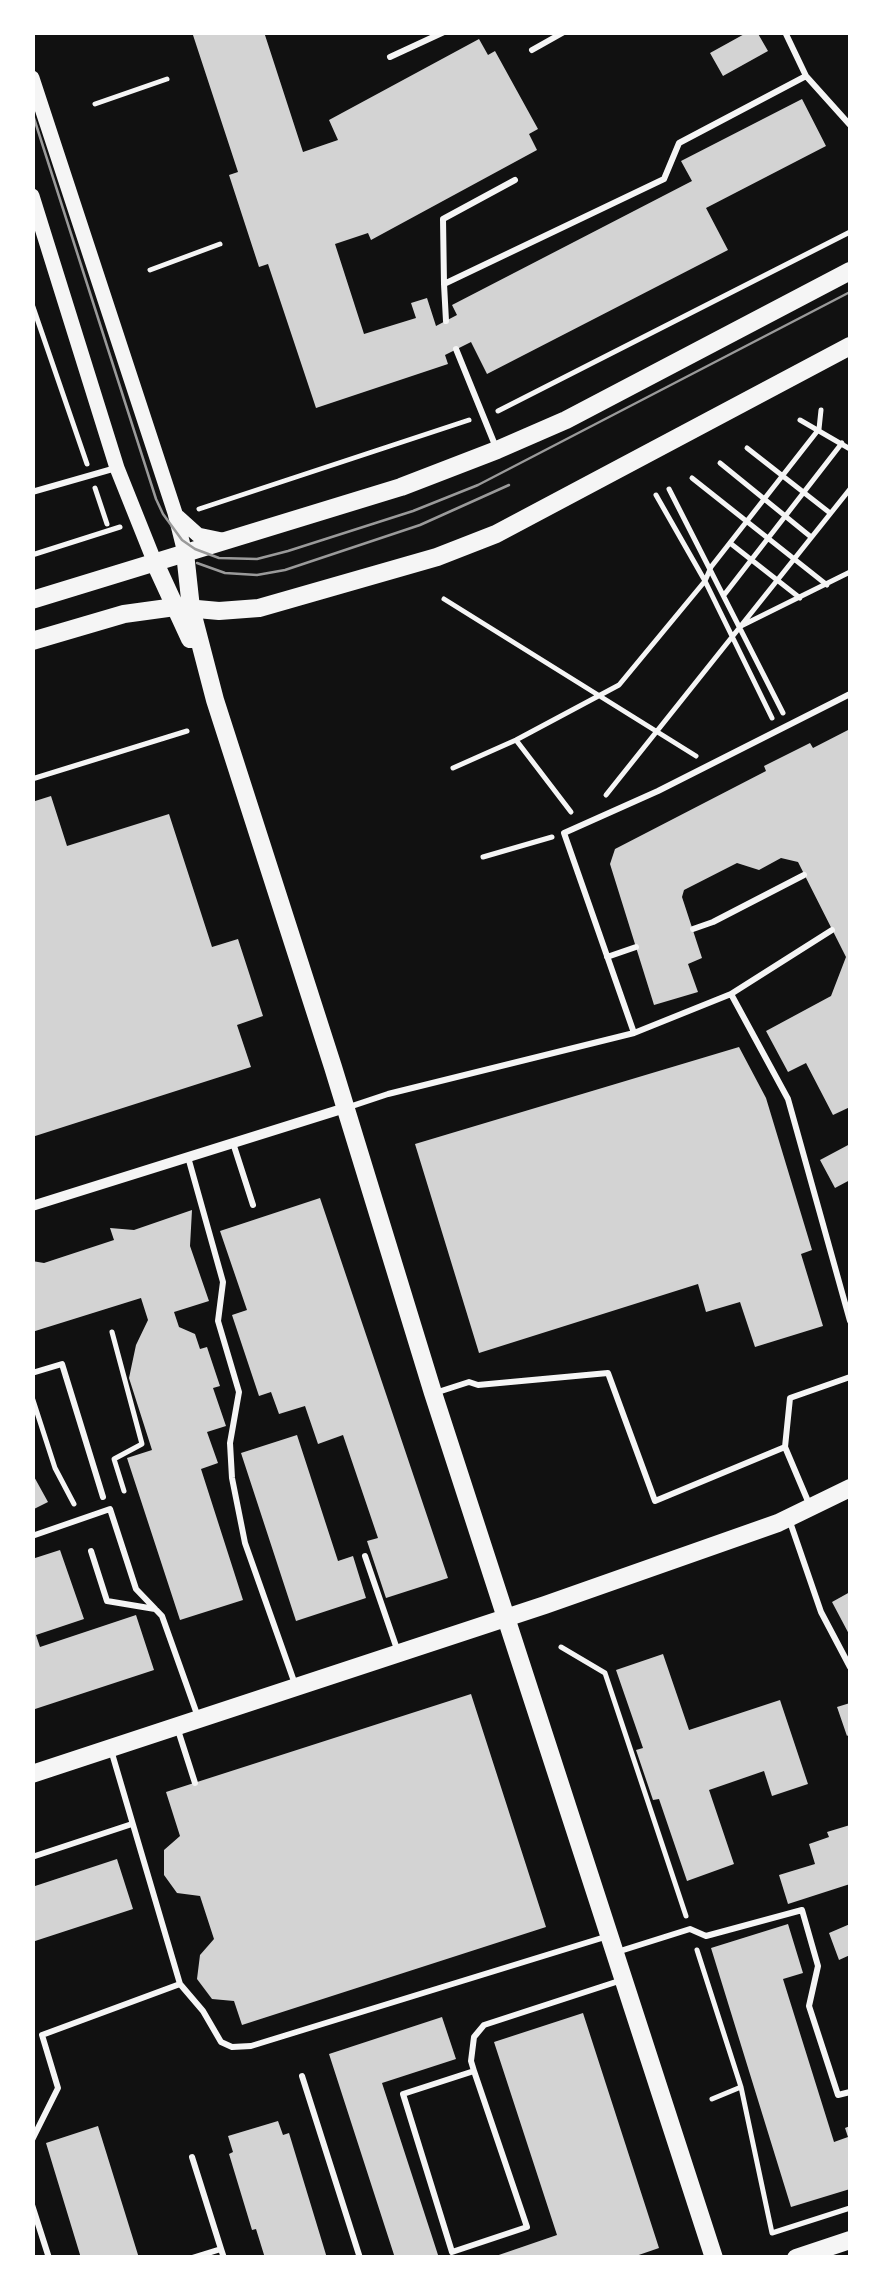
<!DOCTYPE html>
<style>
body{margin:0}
#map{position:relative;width:883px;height:2290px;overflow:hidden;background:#111;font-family:"Fira Sans",sans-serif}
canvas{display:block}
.frame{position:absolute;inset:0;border:35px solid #fff;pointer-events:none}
</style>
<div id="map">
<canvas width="883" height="2290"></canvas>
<div class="frame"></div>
</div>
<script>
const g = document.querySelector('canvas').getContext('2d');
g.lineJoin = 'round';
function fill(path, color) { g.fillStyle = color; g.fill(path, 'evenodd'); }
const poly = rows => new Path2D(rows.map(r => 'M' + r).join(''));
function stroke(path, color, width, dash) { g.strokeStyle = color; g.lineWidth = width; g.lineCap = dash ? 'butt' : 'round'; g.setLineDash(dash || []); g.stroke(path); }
const building = poly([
 [192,32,264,32,303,152,338,140,329,120,479,39,488,55,495,51,538,129,529,134,537,150,371,240,368,233,335,244,364,334,416,318,411,303,427,298,436,326,457,315,452,305,692,181,681,161,802,99,826,146,706,208,728,250,487,374,471,342,445,355,448,364,316,408,268,264,259,267,229,175,238,172],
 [748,32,757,32,768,51,723,76,710,53],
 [850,729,850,1107,833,1115,806,1063,788,1072,766,1031,831,996,846,957,798,862,781,858,759,870,737,863,684,890,682,897,702,958,688,964,698,992,654,1005,610,864,615,849,766,771,764,766,810,743,813,748],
 [51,796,67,846,169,814,212,947,238,939,263,1016,237,1025,251,1067,32,1137,32,802],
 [739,1047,766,1098,812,1250,801,1254,823,1326,755,1347,740,1302,706,1312,698,1284,479,1353,415,1144],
 [850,1144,850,1180,835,1188,820,1160],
 [320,1198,448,1578,386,1598,367,1541,378,1538,343,1435,318,1444,305,1406,279,1414,271,1392,259,1396,232,1315,247,1310,220,1231],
 [192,1210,190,1246,209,1301,174,1312,179,1327,195,1334,200,1349,207,1347,220,1386,213,1388,226,1426,207,1432,218,1463,201,1469,243,1600,180,1620,127,1458,152,1450,129,1378,136,1345,148,1320,141,1298,32,1332,32,1261,44,1263,114,1240,110,1228,134,1230],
 [297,1435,338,1561,353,1556,366,1598,296,1621,241,1453],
 [32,1473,48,1502,32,1510],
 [60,1550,84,1619,36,1635,40,1647,136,1615,154,1670,32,1710,32,1559],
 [850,1592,850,1636,832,1602],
 [663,1654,689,1730,780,1700,808,1784,772,1796,764,1771,709,1790,734,1864,687,1881,659,1799,653,1800,636,1750,643,1748,616,1670],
 [471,1694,546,1927,242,2025,234,2001,212,1999,197,1979,200,1955,214,1939,200,1896,177,1893,164,1875,164,1850,180,1836,166,1792],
 [850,1703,850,1734,847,1736,837,1707],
 [850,1825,850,1884,788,1904,779,1875,815,1864,809,1844,829,1837,827,1832],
 [117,1859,133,1909,32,1942,32,1887],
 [788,1924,803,1973,783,1979,834,2142,848,2137,845,2128,850,2126,850,2189,791,2207,711,1948],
 [850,1924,850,1955,839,1960,829,1933],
 [583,2013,659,2248,630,2258,490,2258,557,2235,494,2042],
 [442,2017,456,2059,382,2083,439,2258,395,2258,329,2054],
 [278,2121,283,2135,289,2133,327,2258,265,2258,256,2229,252,2230,229,2154,233,2152,228,2136],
 [98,2126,139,2258,81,2258,46,2143]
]);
const path = poly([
 [95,104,167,79],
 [150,270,220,244],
 [32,304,87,464],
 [498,411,850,232],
 [800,420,850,449],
 [747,448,830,513],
 [720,463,811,537],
 [692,478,827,585],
 [95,488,107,524],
 [669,489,783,713],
 [656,495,705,581,711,567,819,429,821,410],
 [199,509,469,420],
 [730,543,800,598],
 [32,555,120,527],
 [724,595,842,443],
 [444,599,696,756],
 [741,626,850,572],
 [516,740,571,812],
 [453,768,516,740,619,685,705,581,772,718],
 [32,779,187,731],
 [606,795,850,489],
 [483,857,552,837],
 [112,1332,142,1444,114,1459,124,1491],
 [32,1397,55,1468,74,1504],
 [561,1647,605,1673,686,1916],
 [697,1950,741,2087,772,2233,850,2208],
 [712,2099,741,2087]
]);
const service = poly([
 [785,32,806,76,850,125],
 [532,50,564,32],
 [390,57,444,32],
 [444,284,443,219,515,180],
 [446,321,444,284,664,179,679,143,806,76],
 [456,349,497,450],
 [32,492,116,468],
 [693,929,713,922,804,875],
 [607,957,636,947],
 [731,994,788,1099,850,1321],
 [634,1033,564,833,658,791,850,694],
 [346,1108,388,1094,634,1033,731,994,832,930],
 [233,1143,253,1205],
 [188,1157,223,1282,218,1321,239,1392,230,1443,232,1478,245,1543,296,1687],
 [32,1373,62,1364,103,1497],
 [438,1392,469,1382,478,1385,608,1373,655,1501,785,1447,790,1398,850,1377],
 [785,1447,810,1506],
 [789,1519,821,1612,850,1667],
 [32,1536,110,1509,136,1589,162,1616,198,1717],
 [91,1551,107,1601,155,1609],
 [365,1556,398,1652],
 [177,1727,195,1783],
 [111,1750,180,1984,203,2011,221,2042,232,2047,251,2046,605,1937],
 [32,1857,132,1824],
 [617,1952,690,1929,706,1936,802,1910,818,1966,809,2006,838,2095,850,2092],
 [474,2071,403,2094,452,2252,527,2227,474,2071,471,2061,474,2037,484,2025,619,1981],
 [302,2076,360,2258],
 [32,2140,58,2088,42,2035,180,1984],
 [192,2157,221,2249],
 [32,2205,49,2258],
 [192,2258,221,2249,224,2258]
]);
const minor = poly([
 [32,1206,345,1108]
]);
const tertiary = poly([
 [32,78,175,513,185,553],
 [32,196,117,468,155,563],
 [178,517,198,535,222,540]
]);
const secondary = poly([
 [185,553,191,608,215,700,333,1067,433,1393,714,2258],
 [155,563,190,639]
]);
const primary = poly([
 [32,600,401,487,497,450,566,420,850,271],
 [32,641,124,614,175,607,219,611,259,608,437,557,496,534,850,346],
 [32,1774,545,1605,778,1523,850,1488],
 [796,2258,850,2240]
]);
const tram = poly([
 [32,112,156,499,163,514,182,540,195,549,219,558,257,559,288,551,413,511,478,485,850,292],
 [197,563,225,573,257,575,285,570,420,525,509,485]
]);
fill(building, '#d3d3d3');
stroke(path, '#f5f5f5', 5);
stroke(service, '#f5f5f5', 6);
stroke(minor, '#f5f5f5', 10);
stroke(tertiary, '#f5f5f5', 15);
stroke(secondary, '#f5f5f5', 18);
stroke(primary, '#f5f5f5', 18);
stroke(tram, '#9a9a9a', 2.5);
</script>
